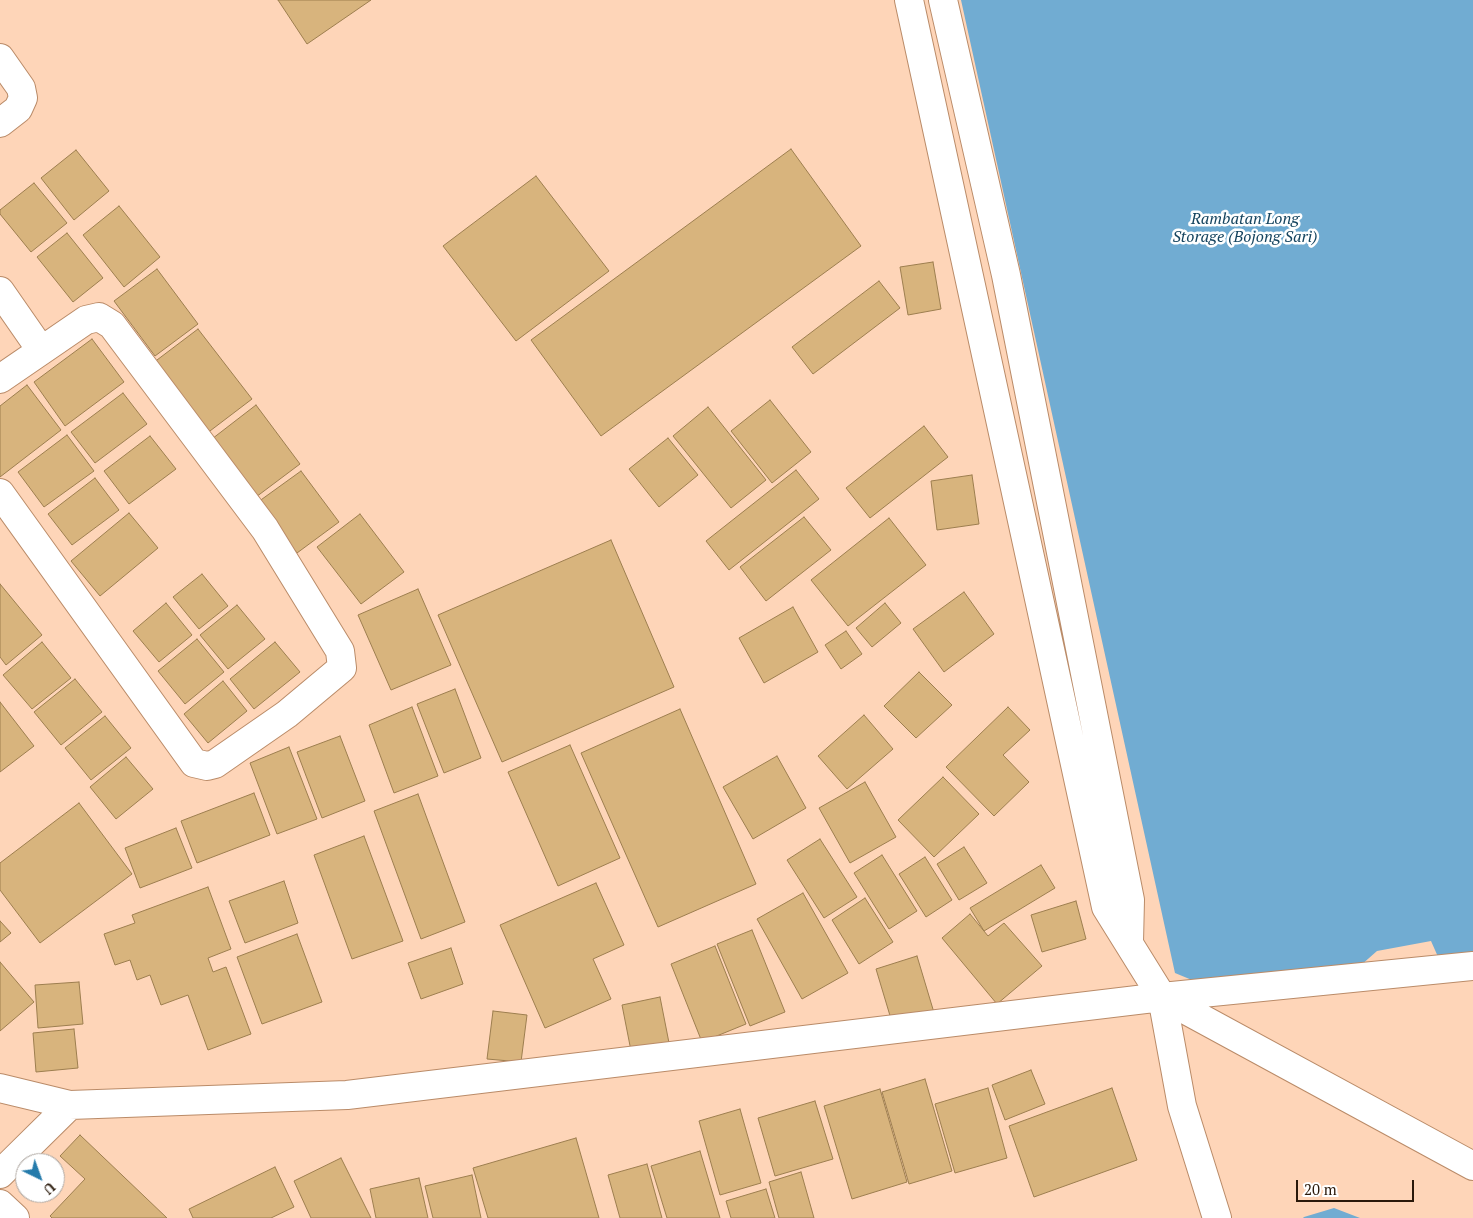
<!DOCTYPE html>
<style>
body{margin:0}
#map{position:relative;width:1473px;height:1218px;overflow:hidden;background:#fed5b8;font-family:"PT Serif",serif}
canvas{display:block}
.north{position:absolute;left:15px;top:1153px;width:50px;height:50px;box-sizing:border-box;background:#fff;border:1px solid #aaa39d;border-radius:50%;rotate:138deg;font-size:14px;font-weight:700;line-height:20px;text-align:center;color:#2a190a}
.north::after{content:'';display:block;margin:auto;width:18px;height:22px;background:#257bab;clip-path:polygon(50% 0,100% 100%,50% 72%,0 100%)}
.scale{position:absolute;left:1296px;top:1180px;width:118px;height:22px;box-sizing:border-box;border:2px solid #2a190a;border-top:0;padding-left:6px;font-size:15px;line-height:18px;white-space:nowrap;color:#2a190a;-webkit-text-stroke:4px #fff;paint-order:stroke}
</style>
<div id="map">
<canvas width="1473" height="1218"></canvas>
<div class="north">U</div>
<div class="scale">20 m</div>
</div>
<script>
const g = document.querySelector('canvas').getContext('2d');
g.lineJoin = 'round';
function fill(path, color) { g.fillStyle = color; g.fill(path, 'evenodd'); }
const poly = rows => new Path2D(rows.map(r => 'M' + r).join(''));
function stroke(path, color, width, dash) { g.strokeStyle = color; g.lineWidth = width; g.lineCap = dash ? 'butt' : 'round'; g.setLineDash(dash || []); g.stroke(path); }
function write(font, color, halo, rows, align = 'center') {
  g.font = font + ' "PT Serif",serif'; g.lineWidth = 5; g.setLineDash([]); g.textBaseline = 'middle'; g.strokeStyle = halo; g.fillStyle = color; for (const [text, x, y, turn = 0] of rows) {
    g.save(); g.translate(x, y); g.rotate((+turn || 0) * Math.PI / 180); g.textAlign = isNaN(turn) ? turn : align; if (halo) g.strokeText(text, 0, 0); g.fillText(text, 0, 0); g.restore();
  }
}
const water = poly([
 [961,0,1473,0,1473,964,1443,968,1431,941,1377,951,1360,966,1204,985,1175,973],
 [1334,1208,1360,1218,1303,1218,1304,1217]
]);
const building = poly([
 [278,0,371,0,307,44,278,0],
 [791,149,861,246,601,436,531,340,791,149],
 [76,150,109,191,74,220,41,178,76,150],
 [536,176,609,271,516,341,443,246,536,176],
 [34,183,67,223,31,252,0,214,0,210,34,183],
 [119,206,160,257,124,287,83,235,119,206],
 [67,233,103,278,73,302,37,257,67,233],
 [933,262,941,309,908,315,900,267,933,262],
 [157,269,198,324,155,356,114,301,157,269],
 [879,281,900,308,813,374,792,347,879,281],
 [198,329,252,399,206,434,153,363,198,329],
 [92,339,124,382,65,426,34,382,92,339],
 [27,385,61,430,0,477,0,406,27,385],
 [123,393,147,424,95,463,71,432,123,393],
 [770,400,811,452,772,483,731,431,770,400],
 [256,405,300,464,252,500,208,442,256,405],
 [708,407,766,480,731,508,673,436,708,407],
 [924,426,948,457,870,518,846,488,924,426],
 [67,435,94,471,44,507,18,472,67,435],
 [150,436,176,469,129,504,104,471,150,436],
 [668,438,698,475,659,507,629,469,668,438],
 [796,470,819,499,729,570,706,541,796,470],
 [301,471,339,522,297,553,258,502,301,471],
 [972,475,979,524,937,530,931,481,972,475],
 [95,478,119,510,72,545,48,514,95,478],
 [129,513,158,548,100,596,71,561,129,513],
 [360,514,404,572,361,604,317,547,360,514],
 [804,517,831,550,766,601,740,567,804,517],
 [889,518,926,565,848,626,811,580,889,518],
 [611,540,674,687,502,762,438,615,611,540],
 [202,574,228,606,199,629,173,597,202,574],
 [0,584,42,635,6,665,0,657,0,584],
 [418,589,451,665,391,690,358,615,418,589],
 [964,592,994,634,944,672,913,629,964,592],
 [166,603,192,635,159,662,133,631,166,603],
 [885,603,901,623,872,647,856,628,885,603],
 [237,605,265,639,228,669,200,635,237,605],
 [793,607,818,652,764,683,739,638,793,607],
 [846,631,862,654,841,669,825,645,846,631],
 [197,639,224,672,185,704,158,671,197,639],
 [42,642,71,678,32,709,3,675,42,642],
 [275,642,300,672,254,709,230,679,275,642],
 [919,672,952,705,916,738,884,706,919,672],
 [75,679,102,712,61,745,34,712,75,679],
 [223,681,247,711,208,743,184,714,223,681],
 [455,689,481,758,444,773,417,704,455,689],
 [0,702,34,746,0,772,0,702],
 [412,707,438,776,394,793,369,725,412,707],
 [1008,707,1030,730,1003,755,1029,782,994,816,946,767,1008,707],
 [680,709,756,884,658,927,581,753,680,709],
 [864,715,893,749,847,789,818,756,864,715],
 [105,716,131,748,91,780,65,748,105,716],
 [340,736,365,801,322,818,297,752,340,736],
 [570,745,620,858,558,886,508,772,570,745],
 [289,747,317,819,277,834,250,763,289,747],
 [777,756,806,808,753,839,723,787,777,756],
 [126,757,153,789,116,819,90,787,126,757],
 [943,777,979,814,934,857,898,820,943,777],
 [865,782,896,837,850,863,819,808,865,782],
 [254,793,270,835,197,863,181,821,254,793],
 [418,794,465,922,421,939,374,811,418,794],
 [79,803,132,874,40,943,0,890,0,863,79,803],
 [176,828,192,868,140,888,125,848,176,828],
 [364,836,403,941,352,959,314,855,364,836],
 [820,839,857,897,824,918,787,860,820,839],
 [964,847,987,883,959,900,937,864,964,847],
 [882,855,917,911,889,929,854,873,882,855],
 [925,857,952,900,926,917,899,874,925,857],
 [1041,865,1055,888,984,931,970,908,1041,865],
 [284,881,298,923,245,943,229,901,284,881],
 [596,883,624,945,593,959,611,999,545,1028,500,925,596,883],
 [208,887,231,949,208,958,213,972,226,967,251,1034,208,1050,188,995,161,1005,150,975,137,980,130,960,115,965,104,934,135,923,132,915,208,887],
 [803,893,848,973,802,999,757,919,803,893],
 [865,898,893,942,859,964,832,920,865,898],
 [1076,901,1086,939,1042,952,1031,915,1076,901],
 [970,914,988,936,1004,923,1042,966,997,1004,942,938,970,914],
 [0,921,11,933,0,942,0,921],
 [752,930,785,1012,750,1026,717,944,752,930],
 [297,934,322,1002,262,1024,237,957,297,934],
 [715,946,746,1024,702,1042,671,964,715,946],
 [451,948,463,984,421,999,408,963,451,948],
 [917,956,935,1016,894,1029,876,969,917,956],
 [0,962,34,1002,0,1031,0,962],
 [79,982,83,1024,38,1028,35,985,79,982],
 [660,997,671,1053,633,1061,622,1005,660,997],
 [493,1011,527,1015,521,1062,487,1059,493,1011],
 [74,1029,78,1068,36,1072,33,1033,74,1029],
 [1031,1070,1045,1104,1005,1120,992,1085,1031,1070],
 [925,1079,952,1171,909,1184,882,1092,925,1079],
 [988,1088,1007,1158,955,1173,935,1104,988,1088],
 [1112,1088,1137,1160,1034,1197,1009,1126,1112,1088],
 [880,1089,907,1182,852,1199,824,1106,880,1089],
 [815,1101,833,1159,775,1176,758,1118,815,1101],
 [740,1109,761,1183,720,1195,699,1121,740,1109],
 [80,1135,167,1218,52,1218,50,1216,85,1179,60,1156,80,1135],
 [576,1138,599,1218,488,1218,473,1168,576,1138],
 [700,1151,720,1218,667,1218,651,1166,700,1151],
 [341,1158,371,1218,311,1218,294,1181,341,1158],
 [647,1164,662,1218,620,1218,608,1175,647,1164],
 [275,1167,294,1207,271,1218,193,1218,189,1209,275,1167],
 [801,1172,814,1218,779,1218,769,1182,801,1172],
 [472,1175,481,1218,433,1218,425,1186,472,1175],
 [419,1178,428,1218,376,1218,370,1189,419,1178],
 [766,1189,775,1218,731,1218,726,1201,766,1189]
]);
const minor = poly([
 [909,0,1106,907,1162,997,1182,1106,1217,1218],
 [943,0,1006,275,1130,900,1129,942],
 [0,58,21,88,23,98,18,109,0,123],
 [0,291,41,350],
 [0,379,86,320,99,317,112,325,265,529,340,651,342,668,287,714,215,764,207,766,194,763,0,493],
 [1162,997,1473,966],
 [0,1088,70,1105,347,1095,1162,997,1473,1166],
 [0,1174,70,1105]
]);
const major = poly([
 [0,1204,15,1218]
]);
const waterNames = [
 ["Rambatan Long",1245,219],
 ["Storage (Bojong Sari)",1245,237]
];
fill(water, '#71acd2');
fill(building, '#d8b47d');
stroke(building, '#9d7e4f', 1);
stroke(minor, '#ba8b68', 30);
stroke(major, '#ba8b68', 30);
stroke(minor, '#fff', 28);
stroke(major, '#fff', 28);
write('italic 16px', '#15445f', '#fff', waterNames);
</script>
